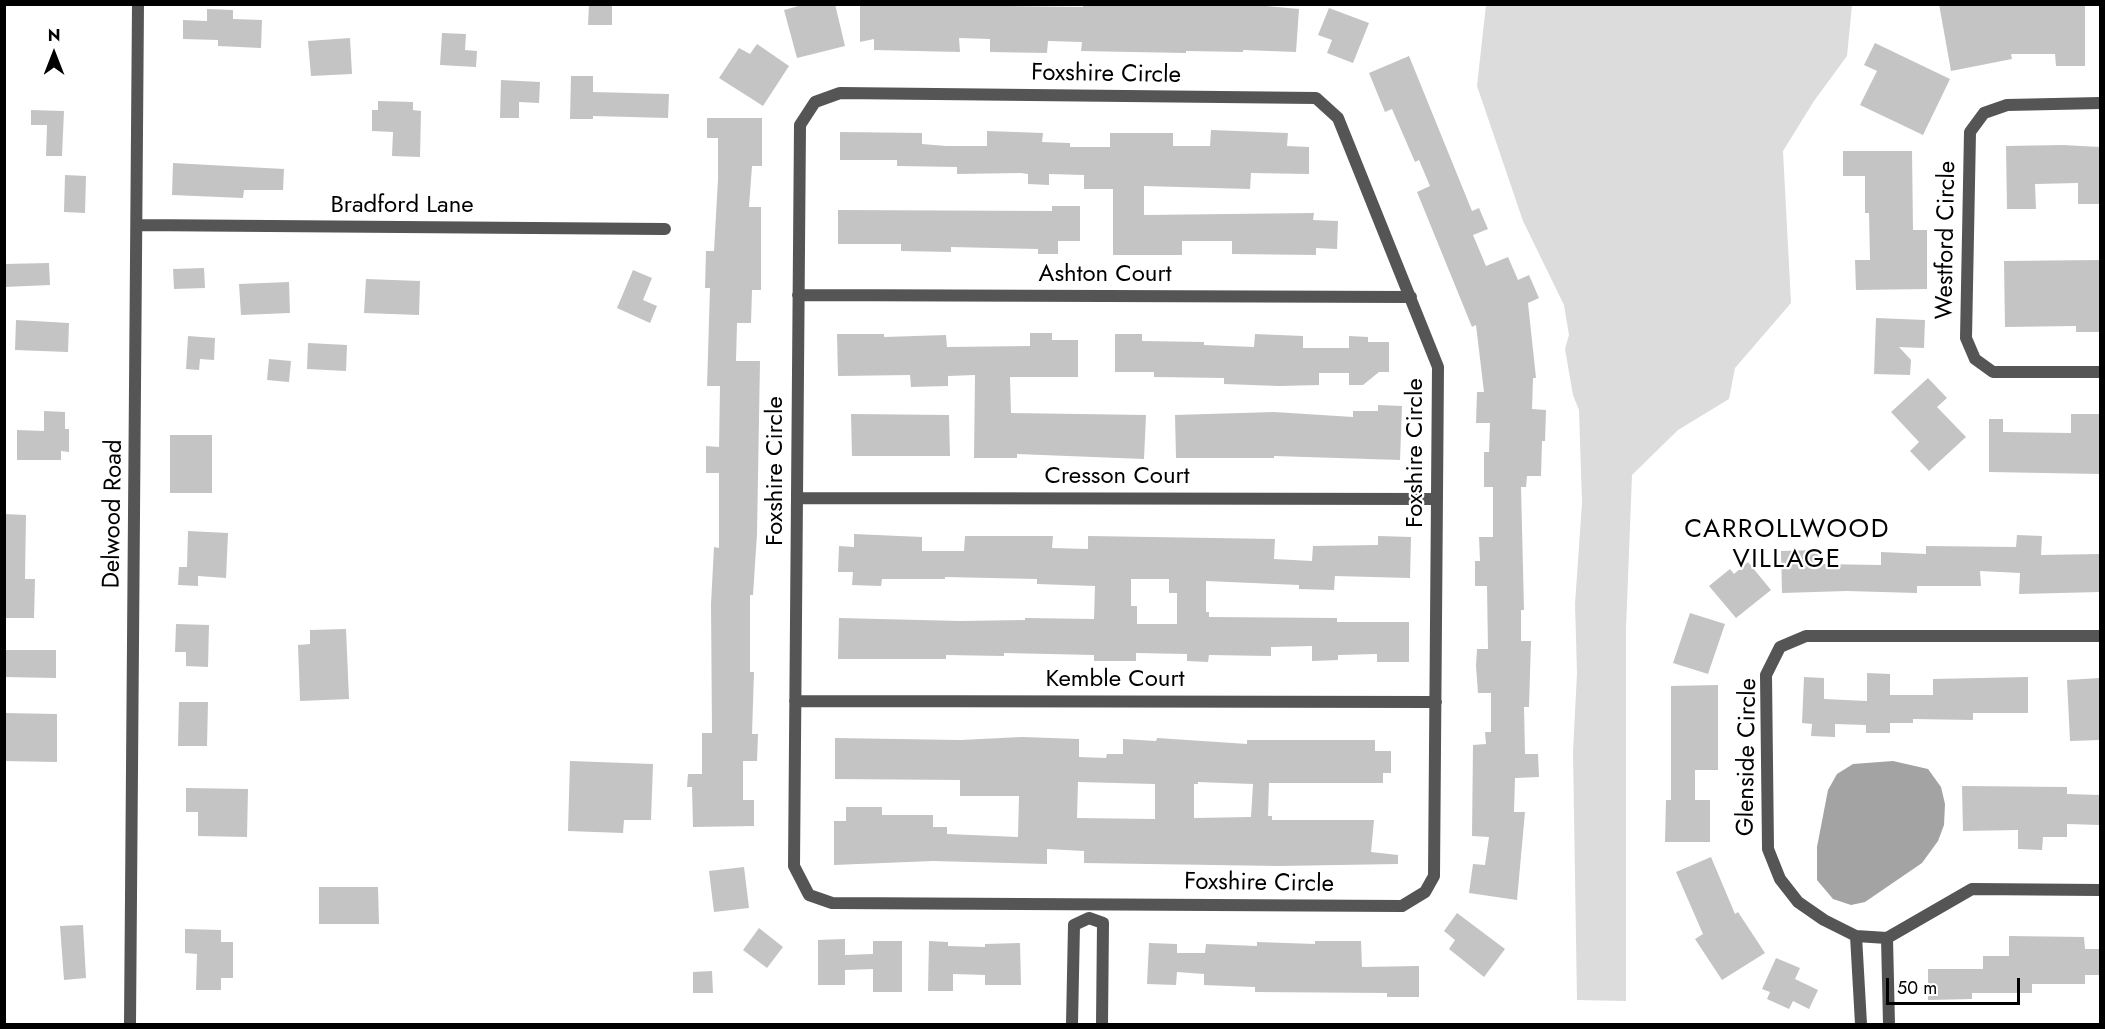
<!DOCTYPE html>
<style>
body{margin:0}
#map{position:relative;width:2105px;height:1029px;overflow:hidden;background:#fff;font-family:Jost,sans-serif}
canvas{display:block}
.frame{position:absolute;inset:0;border:6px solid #000;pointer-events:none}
.north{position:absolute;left:24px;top:24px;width:60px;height:60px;-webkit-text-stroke:4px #fff;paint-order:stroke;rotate:0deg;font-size:16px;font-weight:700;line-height:24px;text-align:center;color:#000}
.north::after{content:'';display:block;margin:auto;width:21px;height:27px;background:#000;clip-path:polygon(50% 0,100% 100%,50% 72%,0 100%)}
.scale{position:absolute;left:1886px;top:978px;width:134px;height:27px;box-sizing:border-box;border:3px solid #000;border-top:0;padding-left:8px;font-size:18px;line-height:21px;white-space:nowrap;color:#000;-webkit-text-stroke:4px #fff;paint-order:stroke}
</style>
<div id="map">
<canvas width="2105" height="1029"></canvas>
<div class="frame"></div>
<div class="north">N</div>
<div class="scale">50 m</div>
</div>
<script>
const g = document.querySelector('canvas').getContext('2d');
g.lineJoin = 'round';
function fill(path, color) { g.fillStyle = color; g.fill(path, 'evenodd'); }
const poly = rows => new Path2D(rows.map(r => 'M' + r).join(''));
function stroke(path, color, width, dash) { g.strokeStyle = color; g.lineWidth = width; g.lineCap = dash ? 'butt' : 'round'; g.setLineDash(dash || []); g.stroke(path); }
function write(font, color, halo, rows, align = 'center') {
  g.font = font + ' Jost,sans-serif'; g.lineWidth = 4.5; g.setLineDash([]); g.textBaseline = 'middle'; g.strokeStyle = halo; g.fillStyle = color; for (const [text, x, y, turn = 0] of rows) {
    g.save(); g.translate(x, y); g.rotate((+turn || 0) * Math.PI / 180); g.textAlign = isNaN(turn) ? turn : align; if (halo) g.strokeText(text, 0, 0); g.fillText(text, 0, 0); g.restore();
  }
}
const green = poly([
 [1486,5,1852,5,1847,56,1814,101,1783,151,1791,303,1735,368,1729,399,1678,430,1632,475,1626,629,1626,1001,1577,1000,1573,752,1577,673,1575,604,1582,503,1579,410,1573,395,1565,349,1569,335,1564,305,1523,221,1477,86]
]);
const water = poly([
 [1893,761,1928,769,1941,787,1945,804,1944,825,1938,841,1922,863,1865,902,1851,905,1833,899,1817,880,1817,847,1828,790,1837,774,1853,764]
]);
const building = poly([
 [589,4,612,4,612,25,588,25],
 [806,4,835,4,845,46,797,58,784,10],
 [860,4,1083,7,1083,4,1244,4,1299,9,1296,52,1243,50,1243,52,1186,51,1186,53,1081,51,1082,42,1048,41,1047,53,990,52,990,39,959,38,960,52,874,50,874,39,860,42],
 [1939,4,2085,4,2085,66,2056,66,2055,54,2011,54,2012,59,1951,71],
 [1329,8,1369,23,1353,63,1327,53,1332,40,1318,35],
 [207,9,233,10,233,19,262,20,261,48,218,46,218,40,183,39,183,20,207,21],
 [442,33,466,34,465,50,477,51,476,67,440,65],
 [350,38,352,74,311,76,308,41],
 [1875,43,1950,79,1923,135,1860,105,1877,71,1864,65],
 [757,44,789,66,763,106,719,78,739,48,750,54],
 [1409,56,1472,211,1479,208,1488,229,1473,235,1486,266,1508,257,1518,280,1529,275,1539,298,1528,303,1536,378,1533,378,1532,409,1546,410,1545,441,1542,441,1541,476,1527,476,1526,487,1521,487,1524,610,1521,610,1521,641,1531,641,1529,707,1524,707,1525,754,1538,754,1539,777,1515,778,1514,812,1525,812,1517,900,1469,893,1473,864,1485,865,1489,837,1472,836,1473,745,1486,744,1485,732,1491,732,1491,693,1478,693,1476,666,1477,649,1488,649,1487,586,1475,586,1475,561,1480,561,1479,537,1493,537,1493,487,1484,487,1484,452,1489,452,1490,423,1476,423,1477,392,1484,392,1476,325,1472,327,1417,192,1430,186,1419,160,1415,162,1392,109,1385,112,1369,73],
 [571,76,593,76,593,92,669,94,668,118,593,116,593,119,570,119],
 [501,80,540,82,539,103,519,102,519,118,500,118],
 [378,101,413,102,413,110,421,111,420,157,392,156,393,132,372,131,372,110,378,110],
 [31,110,64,111,62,156,46,156,47,125,31,125],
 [707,118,762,118,762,166,752,166,749,207,761,207,761,290,752,290,751,323,737,323,736,361,760,361,757,534,753,595,750,595,750,672,754,672,752,734,758,734,757,761,743,761,743,800,754,800,754,826,693,827,692,787,687,787,688,774,702,774,702,733,712,733,711,604,714,547,719,548,719,473,706,473,706,446,719,447,720,386,707,386,710,288,705,288,706,251,714,251,718,179,718,138,707,138],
 [1211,130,1288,133,1287,146,1309,147,1309,174,1251,173,1250,189,1144,186,1144,215,1314,213,1313,220,1338,221,1337,249,1316,248,1316,255,1232,254,1232,241,1182,241,1182,255,1113,255,1113,189,1084,189,1084,175,1049,174,1049,185,1028,184,1028,174,1021,173,957,174,957,167,897,166,897,160,840,160,840,132,922,133,922,144,946,146,987,146,987,131,1043,133,1042,142,1070,143,1070,147,1110,147,1110,133,1173,133,1173,146,1210,146],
 [2063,145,2100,147,2100,204,2078,204,2078,183,2035,184,2036,209,2007,209,2006,146],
 [1843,151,1912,151,1913,230,1927,230,1927,289,1856,290,1855,260,1870,260,1869,213,1865,213,1865,176,1843,176],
 [173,163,284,169,283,190,244,190,243,198,172,195],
 [65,175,86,176,85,213,64,212],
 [1052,206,1080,206,1080,241,1058,241,1058,254,1038,254,1038,249,951,247,951,252,901,251,901,244,838,244,838,210,1052,211],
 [2100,260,2100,332,2076,332,2076,326,2005,327,2004,261],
 [49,263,50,285,4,287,4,264],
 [204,268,205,288,174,289,173,269],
 [633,270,652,278,643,300,657,306,650,323,617,308],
 [366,279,420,281,419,315,364,313],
 [289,282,290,313,241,315,239,284],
 [1876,318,1925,320,1924,348,1899,347,1911,360,1910,375,1874,374],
 [16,320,69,323,68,352,15,350],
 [1030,333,1052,333,1052,340,1078,340,1078,377,1010,377,1011,413,1146,415,1144,459,1017,454,1017,458,974,458,975,375,948,376,948,386,911,387,910,375,838,376,837,334,884,334,884,337,946,335,947,347,1030,346],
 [1115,334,1142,334,1142,341,1204,342,1204,345,1254,347,1255,334,1303,336,1303,348,1349,348,1349,336,1368,337,1368,342,1389,342,1389,372,1379,372,1363,385,1349,385,1349,373,1319,373,1319,385,1279,386,1224,384,1224,378,1154,377,1154,372,1115,372],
 [188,336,215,338,214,360,200,359,199,370,186,369],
 [308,343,347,345,346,371,307,369],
 [269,359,291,361,289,382,267,380],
 [1928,378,1947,398,1937,407,1966,437,1929,471,1910,451,1919,442,1891,412],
 [1378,405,1402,406,1400,460,1274,456,1274,458,1176,458,1175,415,1274,412,1353,417,1353,411,1378,411],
 [44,411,65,412,65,429,69,429,69,452,61,451,61,460,17,460,17,430,44,431],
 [851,414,949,415,950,456,852,456],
 [2071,414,2099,414,2100,474,1989,472,1989,419,2003,419,2003,432,2071,433],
 [170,435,212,435,212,493,170,493],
 [4,514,26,515,25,579,35,579,34,618,4,618],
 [188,531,228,533,226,578,198,576,198,586,178,585,179,567,187,567],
 [854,534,922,537,922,551,964,551,965,536,1053,536,1052,548,1088,549,1088,536,1275,539,1274,559,1312,561,1313,546,1378,545,1378,536,1411,537,1410,578,1335,576,1334,590,1299,589,1299,585,1206,581,1206,612,1209,612,1209,617,1337,618,1337,622,1409,622,1409,662,1377,662,1377,654,1338,655,1338,660,1312,661,1312,646,1271,647,1271,656,1209,655,1208,662,1187,661,1187,654,1136,653,1136,661,1094,661,1094,655,1004,653,1004,656,946,655,946,659,838,659,839,618,960,621,1025,620,1025,618,1094,619,1095,586,1037,584,1037,579,945,577,945,579,882,579,881,586,852,585,853,572,838,572,839,546,854,547],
 [1131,579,1169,579,1169,593,1177,593,1177,624,1137,624,1137,606,1131,606],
 [2017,535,2042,536,2041,555,2100,554,2100,592,2019,594,2020,573,1980,571,1981,586,1917,586,1917,593,1847,591,1782,593,1781,551,1820,550,1820,564,1881,565,1881,552,1926,554,1926,546,2016,547],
 [1748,562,1771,590,1736,618,1709,586,1730,569,1734,574],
 [1690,613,1725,624,1708,674,1673,663],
 [176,624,209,625,208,667,186,666,186,652,175,652],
 [346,629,349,699,300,701,298,645,310,644,310,630],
 [4,650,56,650,56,678,4,677],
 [1867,673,1890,674,1890,695,1933,695,1933,679,2028,677,2028,713,1973,713,1973,720,1913,719,1913,723,1890,723,1890,733,1866,733,1866,725,1835,724,1835,737,1811,736,1812,724,1802,723,1804,677,1824,678,1824,699,1867,701],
 [2100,678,2099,740,2070,741,2067,680],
 [1718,685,1718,770,1695,770,1695,800,1710,800,1710,842,1665,842,1666,800,1671,800,1671,686],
 [179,702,208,702,207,746,178,746],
 [4,713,57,714,57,762,4,761],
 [1022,737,1079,739,1079,757,1106,758,1107,754,1123,754,1123,739,1156,741,1157,738,1247,744,1247,740,1375,740,1375,751,1391,751,1391,773,1383,773,1383,783,1269,783,1268,816,1272,816,1272,820,1374,820,1371,852,1398,855,1398,864,1279,866,1084,863,1084,851,1047,849,1047,864,933,861,834,865,834,821,846,821,846,807,882,807,882,815,933,815,933,827,947,827,947,834,1018,837,1019,796,960,796,960,780,835,779,835,738,960,740],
 [1078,782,1155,784,1155,819,1077,818],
 [1198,782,1253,784,1251,817,1194,818,1194,784,1198,784],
 [570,761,653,764,651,820,624,820,623,833,568,831],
 [1962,786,2067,787,2067,794,2100,795,2100,825,2067,824,2067,837,2043,837,2042,850,2018,849,2018,830,1963,831],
 [186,788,248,789,247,837,198,836,198,812,186,812],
 [1711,857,1735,914,1738,912,1765,953,1722,980,1695,939,1703,934,1676,872],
 [744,867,749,908,714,912,709,871],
 [319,887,378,887,379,924,319,924],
 [1457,913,1505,949,1484,977,1449,949,1455,940,1444,931],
 [83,925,86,978,64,980,60,926],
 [759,928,783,947,767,968,743,950],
 [185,929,221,930,221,942,233,942,233,978,221,978,221,990,196,990,197,954,185,953],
 [2009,936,2084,937,2085,949,2100,949,2100,975,2085,975,2085,984,2032,984,2032,993,1972,993,1972,999,1928,1000,1928,969,1983,969,1983,956,2009,956],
 [845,939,845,955,873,954,873,941,902,941,902,992,873,992,873,969,845,970,845,985,818,985,818,940],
 [929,941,948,942,948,946,985,947,985,944,1020,943,1021,985,985,985,985,975,953,974,953,991,928,991],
 [1315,941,1361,941,1362,967,1419,966,1419,997,1387,997,1387,993,1255,992,1255,987,1204,985,1204,974,1177,972,1176,985,1147,984,1149,943,1177,944,1177,953,1205,953,1206,944,1257,946,1257,942,1315,944],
 [1776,958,1800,968,1795,979,1818,990,1809,1009,1793,1001,1789,1009,1767,999,1770,992,1762,989],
 [712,971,713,993,693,993,693,972]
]);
const street = poly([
 [840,93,1316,98,1338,118,1438,367,1434,876,1425,892,1402,906,832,903,809,895,794,866,800,125,815,102,840,93],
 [2100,103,2007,105,1984,113,1970,132,1966,338,1975,359,1993,372,2100,372],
 [137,225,665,229],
 [798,295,1411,297],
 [797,498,1437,499],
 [2100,636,1806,636,1780,647,1766,675,1768,849,1780,879,1798,902,1824,920,1856,936,1887,938,1972,889,2100,890],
 [795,701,1436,702],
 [1856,936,1861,1024],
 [1887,938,1889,1024],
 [130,1024,138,4],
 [1072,1024,1074,925,1089,918,1103,923,1102,1024]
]);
const streetNames = [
 ["Foxshire Circle",1106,75,1],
 ["Bradford Lane",402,206],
 ["Westford Circle",1947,240,-89],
 ["Ashton Court",1105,275],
 ["Foxshire Circle",1416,453,-90],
 ["Foxshire Circle",776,471,-90],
 ["Cresson Court",1117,477],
 ["Delwood Road",114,514,-89],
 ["Kemble Court",1115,680],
 ["Glenside Circle",1748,757,-89],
 ["Foxshire Circle",1259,884,1]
];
const neighbourhoodNames = [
 ["CARROLLWOOD",1787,531],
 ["VILLAGE",1787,561]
];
fill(green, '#dcdcdc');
fill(water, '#a3a3a3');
fill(building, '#c4c4c4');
stroke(street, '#555', 12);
write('24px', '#000', '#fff', streetNames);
g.letterSpacing = '1.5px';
write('26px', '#000', '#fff', neighbourhoodNames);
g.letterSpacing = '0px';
</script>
